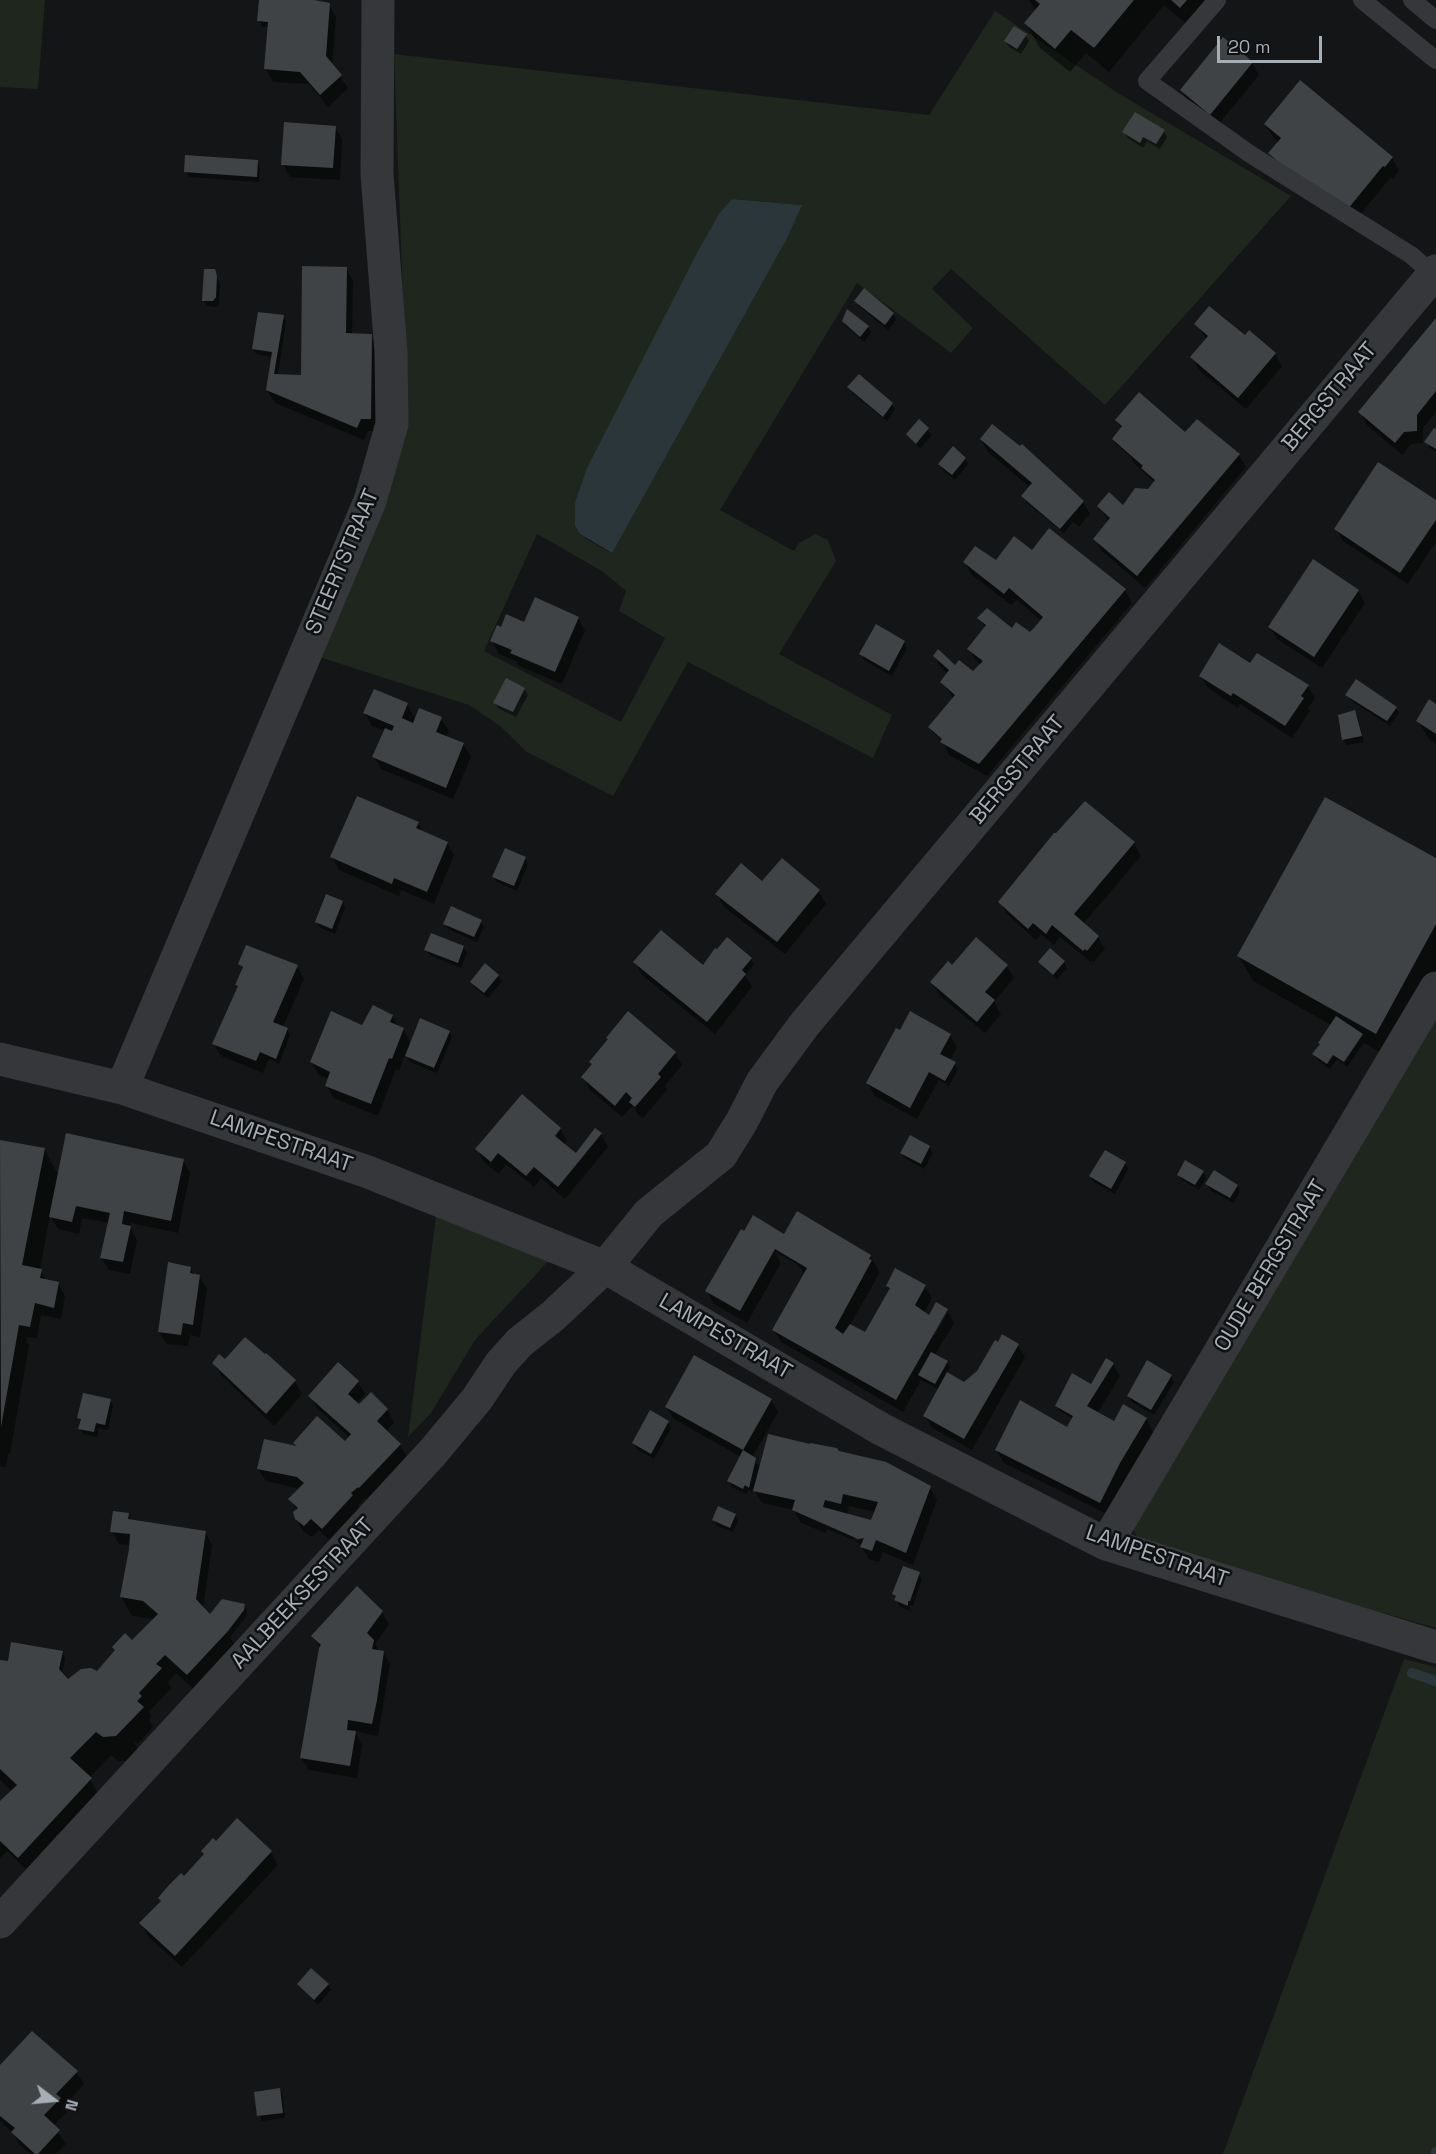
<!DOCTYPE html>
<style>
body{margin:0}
#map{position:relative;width:1436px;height:2154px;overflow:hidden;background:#141516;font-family:"Space Grotesk",sans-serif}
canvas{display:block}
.north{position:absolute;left:24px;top:2070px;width:60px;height:60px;-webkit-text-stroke:4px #0f1011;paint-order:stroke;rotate:106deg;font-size:16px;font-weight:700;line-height:24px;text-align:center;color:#a6aeb6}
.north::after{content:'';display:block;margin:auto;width:21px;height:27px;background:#a6aeb6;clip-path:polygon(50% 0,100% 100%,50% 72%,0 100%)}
.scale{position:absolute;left:1217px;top:36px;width:105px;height:27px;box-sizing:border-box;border:3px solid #a6aeb6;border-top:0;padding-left:8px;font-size:18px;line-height:21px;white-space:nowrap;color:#a6aeb6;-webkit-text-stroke:4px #0f1011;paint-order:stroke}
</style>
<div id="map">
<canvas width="1436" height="2154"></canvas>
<div class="north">N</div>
<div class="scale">20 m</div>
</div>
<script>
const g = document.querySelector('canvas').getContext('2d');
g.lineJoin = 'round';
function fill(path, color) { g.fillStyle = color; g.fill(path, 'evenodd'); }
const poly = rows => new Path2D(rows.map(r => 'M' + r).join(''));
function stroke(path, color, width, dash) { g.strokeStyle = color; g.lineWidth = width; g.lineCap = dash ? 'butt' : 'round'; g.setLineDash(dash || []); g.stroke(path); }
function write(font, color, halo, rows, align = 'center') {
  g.font = font + ' "Space Grotesk",sans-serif'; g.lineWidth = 5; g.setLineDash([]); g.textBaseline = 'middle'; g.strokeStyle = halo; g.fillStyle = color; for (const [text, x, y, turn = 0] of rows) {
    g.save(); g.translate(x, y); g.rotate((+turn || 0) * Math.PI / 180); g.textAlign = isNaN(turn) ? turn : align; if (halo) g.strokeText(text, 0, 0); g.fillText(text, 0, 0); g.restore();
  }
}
const green = poly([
 [0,0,45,0,38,89,0,87],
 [995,11,1118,93,1291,196,1105,405,951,269,932,289,973,328,951,353,857,283,720,510,794,551,799,543,815,534,828,540,836,561,779,654,892,715,873,758,688,662,613,796,527,752,500,726,469,705,319,657,407,410,394,54,929,115],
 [732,199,801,205,611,553,588,540,580,534,575,526],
 [537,534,602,571,626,591,619,611,665,638,621,722,484,651],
 [1436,1011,1436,1628,1163,1550,1139,1540,1131,1526],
 [437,1208,554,1255,475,1340,431,1413,408,1437],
 [1404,1659,1436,1667,1436,2154,1223,2154]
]);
const water = poly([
 [732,199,802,205,787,238,612,553,580,534,575,526,575,503,587,468,697,253,719,214]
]);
const shadow = poly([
 [310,0,329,5,336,17,332,66,348,88,328,107,309,84,273,82,266,69,269,27,262,27,259,21],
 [1029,0,1221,0,1195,31,1164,5,1109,72,1086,53,1070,72,1040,48,1026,23,1036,11],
 [1025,35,1029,41,1021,54,1009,47,1005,41],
 [1252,63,1259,75,1217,126,1189,103,1182,91],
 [1265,125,1392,158,1399,170,1393,179,1391,177,1354,222,1277,166,1269,153,1279,142,1273,137],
 [335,127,342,139,340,180,290,177,283,164],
 [1164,131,1167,137,1160,149,1147,141,1143,148,1128,138,1124,132],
 [257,162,260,167,259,182,189,177,186,171],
 [346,268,353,281,352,335,371,335,378,348,377,431,368,431,364,440,275,403,267,390,273,357,256,354,253,348,283,316,286,322,278,375,302,376],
 [214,270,220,284,219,304,216,307,207,306,204,300],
 [856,301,893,314,896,320,888,330,859,306],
 [843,321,868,327,871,333,864,342,847,327],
 [1436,321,1436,412,1423,428,1423,443,1411,444,1402,455,1367,425,1360,412],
 [1196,324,1245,337,1275,354,1282,366,1246,409,1199,370,1192,357,1207,340],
 [849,387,892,404,895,410,887,421,852,393],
 [1116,420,1185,434,1239,455,1246,467,1145,588,1102,551,1095,539,1109,522,1099,506,1124,507,1149,490,1155,483,1134,463,1130,456,1117,445,1113,440,1122,429],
 [919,421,932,435,920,449,908,435],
 [1436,431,1436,452,1430,448,1426,442],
 [981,439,1083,502,1090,514,1079,527,1073,522,1064,533,1026,502,1023,496,1030,487,988,452],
 [965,458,968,464,955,480,943,470,939,464],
 [1436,502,1436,542,1408,584,1343,541,1336,529],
 [1032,552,1125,590,1132,603,987,776,949,755,943,741,933,733,929,727,953,698,942,682,948,674,942,669,934,656,973,673,981,665,976,661,969,649,985,628,979,618,1030,634,1042,621,1017,600,1011,605,972,575,965,563,996,562],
 [1358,591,1365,603,1322,668,1277,639,1270,627],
 [578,618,585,630,562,684,519,666,516,661,499,654,492,641,501,629,525,624],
 [904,642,907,648,892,676,864,660,861,654],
 [1250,665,1308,686,1315,698,1308,708,1310,711,1292,738,1240,704,1238,708,1208,688,1201,676],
 [524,689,528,695,516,717,498,708,495,703],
 [1347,695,1396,708,1399,713,1390,726,1350,700],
 [407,705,416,720,420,710,441,719,449,731,446,737,463,744,471,757,453,799,381,769,374,757,385,731,372,726,365,713],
 [1436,706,1436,744,1429,739,1418,721],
 [1355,712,1358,718,1364,742,1347,745,1343,740],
 [418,823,424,833,447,843,454,855,434,904,401,890,399,896,339,870,332,857],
 [1134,843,1141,856,1083,924,1098,937,1105,949,1094,962,1092,960,1091,962,1060,937,1054,945,1041,934,1036,940,1007,914,1000,902],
 [525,858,528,864,517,891,497,882,494,877],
 [783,860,819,891,826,904,785,954,724,907,716,894,762,883],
 [1436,860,1436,974,1390,1058,1364,1043,1347,1067,1337,1059,1330,1069,1318,1060,1314,1054,1331,1025,1253,981,1239,956],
 [342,902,345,908,335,934,320,928,317,922],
 [481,921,484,927,477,942,448,929,445,923],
 [463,947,467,953,461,968,429,955,426,949],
 [751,959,754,965,745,975,752,987,715,1034,642,975,635,962,703,968],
 [1040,962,1064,962,1067,968,1057,979,1043,968],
 [240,964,297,966,304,979,283,1027,287,1029,290,1035,279,1064,269,1059,263,1073,221,1056,214,1044,239,988,237,985,243,970],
 [485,965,498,976,502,982,488,998,475,988,472,982],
 [1007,966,1014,978,994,1002,1001,1014,985,1033,939,995,932,982,953,967],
 [392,1016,398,1026,403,1029,411,1043,449,1032,452,1037,437,1073,410,1062,405,1054,399,1071,396,1069,378,1116,334,1098,327,1086,329,1079,319,1075,311,1062,363,1027],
 [950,1035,957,1047,950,1061,954,1063,958,1069,949,1086,939,1080,917,1119,875,1096,868,1083],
 [675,1053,682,1065,665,1086,667,1090,643,1118,638,1115,633,1105,622,1117,590,1090,583,1077],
 [560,1129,567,1141,564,1145,576,1155,601,1134,608,1147,565,1199,541,1178,534,1187,506,1164,499,1174,484,1162,477,1149],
 [0,1141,44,1149,59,1176,183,1160,190,1173,178,1233,131,1223,130,1227,137,1240,130,1274,109,1270,101,1258,109,1223,82,1218,79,1234,58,1229,50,1215,40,1270,47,1281,58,1283,65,1296,61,1319,41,1315,37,1338,27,1337,26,1341,29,1345,10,1454,8,1454,6,1467,0,1466],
 [929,1147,933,1153,924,1169,905,1158,901,1153],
 [1125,1163,1128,1169,1115,1194,1094,1182,1091,1176],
 [1203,1172,1206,1178,1199,1190,1182,1180,1179,1175],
 [1207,1184,1237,1186,1240,1192,1233,1203,1210,1190],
 [815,1225,870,1256,878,1269,879,1274,850,1325,866,1334,890,1291,888,1286,925,1286,932,1298,924,1313,933,1334,935,1335,948,1312,954,1323,935,1355,947,1362,950,1367,946,1374,964,1384,1017,1345,1025,1357,972,1450,932,1428,925,1416,940,1390,921,1380,903,1412,781,1342,774,1330,805,1274,797,1264,775,1252,781,1263,747,1323,714,1304,707,1291,784,1237],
 [190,1268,195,1276,200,1277,207,1289,200,1337,190,1335,188,1346,167,1344,159,1332],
 [225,1361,295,1381,302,1394,274,1426,221,1375,214,1363],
 [1113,1364,1120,1376,1097,1414,1114,1423,1146,1419,1153,1432,1127,1476,1107,1514,1004,1463,996,1450,1067,1429,1073,1419,1060,1411,1056,1406,1092,1386],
 [1171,1376,1174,1382,1154,1415,1132,1402,1129,1396],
 [358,1382,365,1394,356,1404,387,1410,394,1422,386,1432,400,1445,407,1457,367,1500,365,1498,358,1506,359,1508,329,1540,319,1530,312,1537,304,1532,296,1519,297,1511,290,1499,300,1489,266,1481,258,1469,298,1448,295,1443,345,1443,350,1438,317,1408,310,1396],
 [110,1400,113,1406,108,1430,99,1428,97,1437,83,1434,80,1429,81,1422,79,1417],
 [771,1400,778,1412,752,1458,761,1468,838,1452,930,1488,937,1500,913,1565,883,1552,879,1562,869,1559,862,1547,862,1545,855,1541,865,1539,865,1536,851,1539,827,1529,826,1533,801,1523,794,1510,762,1503,753,1488,752,1492,749,1490,746,1494,732,1487,728,1481,741,1457,674,1419,666,1407],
 [849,1506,876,1512,871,1522,847,1515],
 [668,1422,671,1428,654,1459,637,1449,634,1443],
 [128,1515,131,1521,205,1532,212,1545,203,1608,211,1616,244,1605,247,1611,246,1617,230,1637,238,1650,198,1693,176,1673,168,1682,171,1688,149,1712,151,1715,149,1719,153,1727,138,1744,133,1740,139,1751,126,1761,118,1761,111,1755,89,1778,105,1804,69,1842,59,1833,26,1869,7,1851,0,1858,0,1803,12,1791,0,1780,0,1661,11,1663,62,1652,65,1658,62,1675,67,1681,78,1672,87,1669,97,1673,155,1619,132,1616,121,1597,131,1545,119,1544,111,1531],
 [735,1515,738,1521,733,1532,717,1526,714,1520],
 [919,1574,922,1579,913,1606,910,1605,910,1611,899,1606,894,1594],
 [382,1612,389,1624,375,1644,379,1651,383,1652,390,1664,378,1736,354,1731,362,1745,357,1778,309,1770,301,1758,320,1648,313,1636],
 [237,1821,271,1852,278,1865,182,1967,148,1936,141,1923,161,1902,159,1899,184,1878],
 [299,1984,328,1985,331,1990,318,2005],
 [0,2067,76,2072,84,2084,64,2106,67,2112,53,2126,66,2144,56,2154,30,2154,20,2145,13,2133,0,2121],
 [280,2090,283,2096,285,2118,262,2121,259,2115]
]);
const stream = poly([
 [1412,1673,1436,1681],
 [1436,2154,1436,2152]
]);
const building = poly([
 [259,0,314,0,330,3,326,56,342,75,320,95,300,72,264,69,268,22,257,21],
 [1035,0,1134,0,1094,48,1071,30,1055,49,1024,23,1040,4],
 [1171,0,1187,0,1180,8],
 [1014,26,1027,34,1017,49,1004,41],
 [1223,37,1253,62,1210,115,1180,90],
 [1300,80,1393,157,1385,167,1383,166,1347,210,1317,194,1268,153,1281,138,1264,124],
 [1135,112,1165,130,1156,144,1143,137,1140,143,1122,132],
 [284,122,336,126,333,168,281,165],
 [185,155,258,160,257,177,184,172],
 [302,266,347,267,346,333,372,334,371,419,361,419,357,428,266,390,272,352,252,349,258,312,284,315,274,374,301,375],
 [204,269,215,269,217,276,216,297,213,301,202,301],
 [864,288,894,313,885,325,854,301],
 [1209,306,1245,335,1249,330,1276,353,1238,398,1190,357,1208,336,1194,324],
 [847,309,869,326,860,337,842,321],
 [1436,318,1436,391,1417,415,1417,431,1404,432,1395,443,1358,412],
 [859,374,893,403,883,417,847,387],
 [1139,392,1185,432,1197,419,1240,454,1137,576,1093,539,1110,518,1097,506,1109,492,1123,505,1135,488,1148,489,1155,480,1141,468,1143,466,1112,439,1122,426,1115,420],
 [919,419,929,428,916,444,906,434],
 [992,424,1020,446,1022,444,1084,501,1060,529,1021,496,1032,483,980,439],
 [1434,428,1436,429,1436,449,1424,442],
 [953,446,966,458,952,475,938,464],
 [1378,462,1436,500,1436,520,1400,573,1334,529],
 [1049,528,1126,589,979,764,940,742,942,739,928,727,955,695,940,682,949,670,933,656,938,649,955,665,959,660,973,671,983,661,967,649,986,625,977,618,987,608,1012,628,1016,622,1030,632,1034,628,1043,617,1009,588,1004,594,963,562,975,546,996,560,1014,536,1032,550],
 [1313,559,1359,590,1314,657,1268,627],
 [535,597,579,617,555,672,510,653,512,650,490,641,497,625,501,627,506,614,524,622],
 [876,624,905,641,889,671,859,654],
 [1219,643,1250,663,1257,653,1309,685,1301,696,1304,698,1285,726,1233,693,1231,696,1199,676],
 [506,678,525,688,513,712,493,703],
 [1356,679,1397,707,1387,721,1345,695],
 [374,689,408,703,402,718,413,723,419,708,442,717,436,732,464,743,446,788,372,757,385,728,392,731,394,726,363,713],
 [1429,699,1436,704,1436,734,1416,721],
 [1355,710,1362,736,1342,740,1338,715],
 [357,796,419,822,416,828,448,842,427,892,394,878,392,884,330,857],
 [1325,797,1436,858,1436,924,1376,1034,1237,956],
 [1085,801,1135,842,1074,914,1099,936,1087,951,1085,949,1083,951,1052,925,1046,934,1033,923,1028,929,998,902,1054,833,1056,833],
 [505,848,526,857,514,886,492,877],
 [782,858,820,890,777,942,715,894,741,863,762,881],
 [326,894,343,901,332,929,315,922],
 [451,906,482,920,474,937,443,924],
 [661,930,703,965,715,948,717,949,727,937,752,958,742,970,746,974,707,1022,633,962],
 [431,933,464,946,458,963,424,950],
 [976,937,1008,965,985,992,995,1000,977,1022,930,982,948,961,952,965],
 [246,945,298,965,273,1022,288,1028,276,1059,260,1052,256,1061,212,1044,238,986,235,985,243,967,238,964],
 [1050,948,1065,961,1053,975,1038,962],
 [485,963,499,975,484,993,470,982],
 [373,1005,393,1015,390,1022,404,1028,392,1059,389,1058,371,1104,325,1086,330,1072,310,1062,331,1011,362,1025],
 [628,1011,676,1052,658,1074,661,1077,635,1107,629,1102,632,1098,626,1092,615,1106,581,1077,592,1064,589,1062,608,1039,606,1038],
 [910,1011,951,1034,940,1054,956,1062,945,1081,929,1072,910,1108,866,1083,896,1028,900,1030],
 [1336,1016,1363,1034,1344,1062,1333,1055,1327,1064,1312,1054,1320,1044,1318,1043],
 [420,1018,450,1031,434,1068,405,1056],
 [522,1094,561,1128,555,1136,576,1153,595,1128,602,1133,558,1187,534,1167,526,1176,498,1153,491,1162,475,1149],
 [66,1133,184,1159,171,1221,124,1211,122,1224,131,1226,123,1262,100,1258,110,1213,76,1206,72,1222,49,1217],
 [910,1135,930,1146,921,1164,900,1153],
 [0,1140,45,1148,22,1265,42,1269,40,1278,59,1282,54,1308,35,1303,30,1327,19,1325,1,1427],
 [1105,1150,1126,1162,1111,1189,1089,1176],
 [1185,1160,1204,1171,1195,1185,1177,1175],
 [1214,1170,1238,1185,1230,1198,1205,1184],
 [797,1211,871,1255,869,1259,872,1260,835,1328,843,1334,850,1324,865,1332,890,1288,886,1286,895,1268,926,1285,915,1305,929,1315,936,1302,948,1309,896,1400,772,1330,807,1268,775,1249,740,1311,705,1291,741,1229,744,1231,753,1215,784,1234],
 [168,1262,191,1267,190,1273,200,1275,193,1325,183,1323,181,1335,158,1332],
 [1002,1334,1019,1344,964,1439,923,1416,947,1372,964,1382,977,1371,995,1340,998,1342],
 [245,1337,265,1354,266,1353,296,1380,266,1414,212,1363,219,1354,225,1359],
 [931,1352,948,1361,935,1384,918,1375],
 [694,1355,772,1399,743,1450,665,1407],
 [1106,1358,1114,1363,1087,1406,1114,1421,1123,1404,1147,1418,1120,1463,1100,1503,995,1450,1020,1400,1067,1427,1073,1416,1055,1406,1072,1373,1091,1384],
 [1147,1360,1172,1375,1151,1410,1127,1396],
 [338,1362,359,1381,348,1394,359,1404,371,1392,388,1409,377,1421,401,1444,359,1488,358,1487,351,1493,353,1495,322,1529,311,1519,304,1526,295,1519,293,1512,298,1508,288,1499,304,1483,297,1477,257,1469,264,1439,297,1446,293,1443,317,1416,345,1441,351,1434,308,1396],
 [83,1393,111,1399,105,1425,96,1423,94,1432,78,1429,81,1419,77,1418],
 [650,1410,669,1421,651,1454,632,1443],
 [768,1434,810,1444,810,1443,837,1448,839,1451,886,1462,931,1486,906,1553,876,1540,872,1551,860,1547,864,1538,858,1539,792,1510,795,1500,753,1491],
 [843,1494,878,1502,871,1520,823,1507,825,1500,841,1504],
 [743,1450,756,1458,749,1488,745,1485,743,1489,727,1481],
 [718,1506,736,1514,730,1528,712,1520],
 [113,1511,129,1513,128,1519,206,1531,196,1599,210,1614,222,1599,245,1604,244,1610,228,1631,187,1675,165,1655,156,1664,162,1668,139,1693,142,1696,137,1701,144,1707,116,1736,103,1737,96,1732,70,1758,92,1778,18,1858,0,1841,0,1801,17,1785,0,1769,0,1660,8,1661,11,1642,63,1651,59,1669,68,1679,81,1669,91,1668,97,1671,115,1650,112,1647,125,1633,132,1640,158,1614,143,1601,120,1597,129,1549,130,1534,110,1532],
 [903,1566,920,1572,910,1601,908,1601,908,1606,894,1600,896,1596,892,1594],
 [357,1586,383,1611,367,1633,374,1640,372,1649,384,1651,377,1700,372,1724,348,1720,347,1730,356,1731,350,1766,300,1758,319,1648,321,1645,311,1636],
 [237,1818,272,1851,175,1956,139,1923,161,1901,158,1898,169,1885,181,1873,184,1876,204,1854,201,1851,213,1838,216,1841],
 [311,1968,329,1984,314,2000,297,1984],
 [32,2031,78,2071,56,2094,61,2098,44,2115,60,2130,38,2154,35,2154,11,2132,15,2128,0,2116,0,2065],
 [280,2088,283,2113,257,2116,254,2092]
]);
const service = poly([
 [1217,0,1147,81,1250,154,1411,255,1433,274],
 [1362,0,1436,60],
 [1412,0,1436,20]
]);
const minor = poly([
 [0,1059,122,1088,368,1172,605,1267,881,1429,1106,1544,1436,1647],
 [122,1088,370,501,392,424,391,352,377,174,378,0],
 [1106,1544,1436,988]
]);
const tertiary = poly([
 [0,1922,433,1452,477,1399,501,1363,520,1342,553,1316,605,1267,649,1213,721,1155,742,1121,762,1082,804,1025,1436,271]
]);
const streetNames = [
 ["BERGSTRAAT",1330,397,-50],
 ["STEERTSTRAAT",343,562,-67],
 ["BERGSTRAAT",1018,770,-50],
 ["LAMPESTRAAT",281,1142,19],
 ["OUDE BERGSTRAAT",1271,1266,-59],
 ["LAMPESTRAAT",725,1337,30],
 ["LAMPESTRAAT",1157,1557,19],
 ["AALBEEKSESTRAAT",303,1594,-47]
];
fill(green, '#1f261e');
fill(water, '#2a363a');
fill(shadow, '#0007');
stroke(stream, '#2a363a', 10);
fill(building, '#404346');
stroke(service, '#35373b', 18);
stroke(minor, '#35373b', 33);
stroke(tertiary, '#35373b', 33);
write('22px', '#a6aeb6', '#0f1011', streetNames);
</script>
